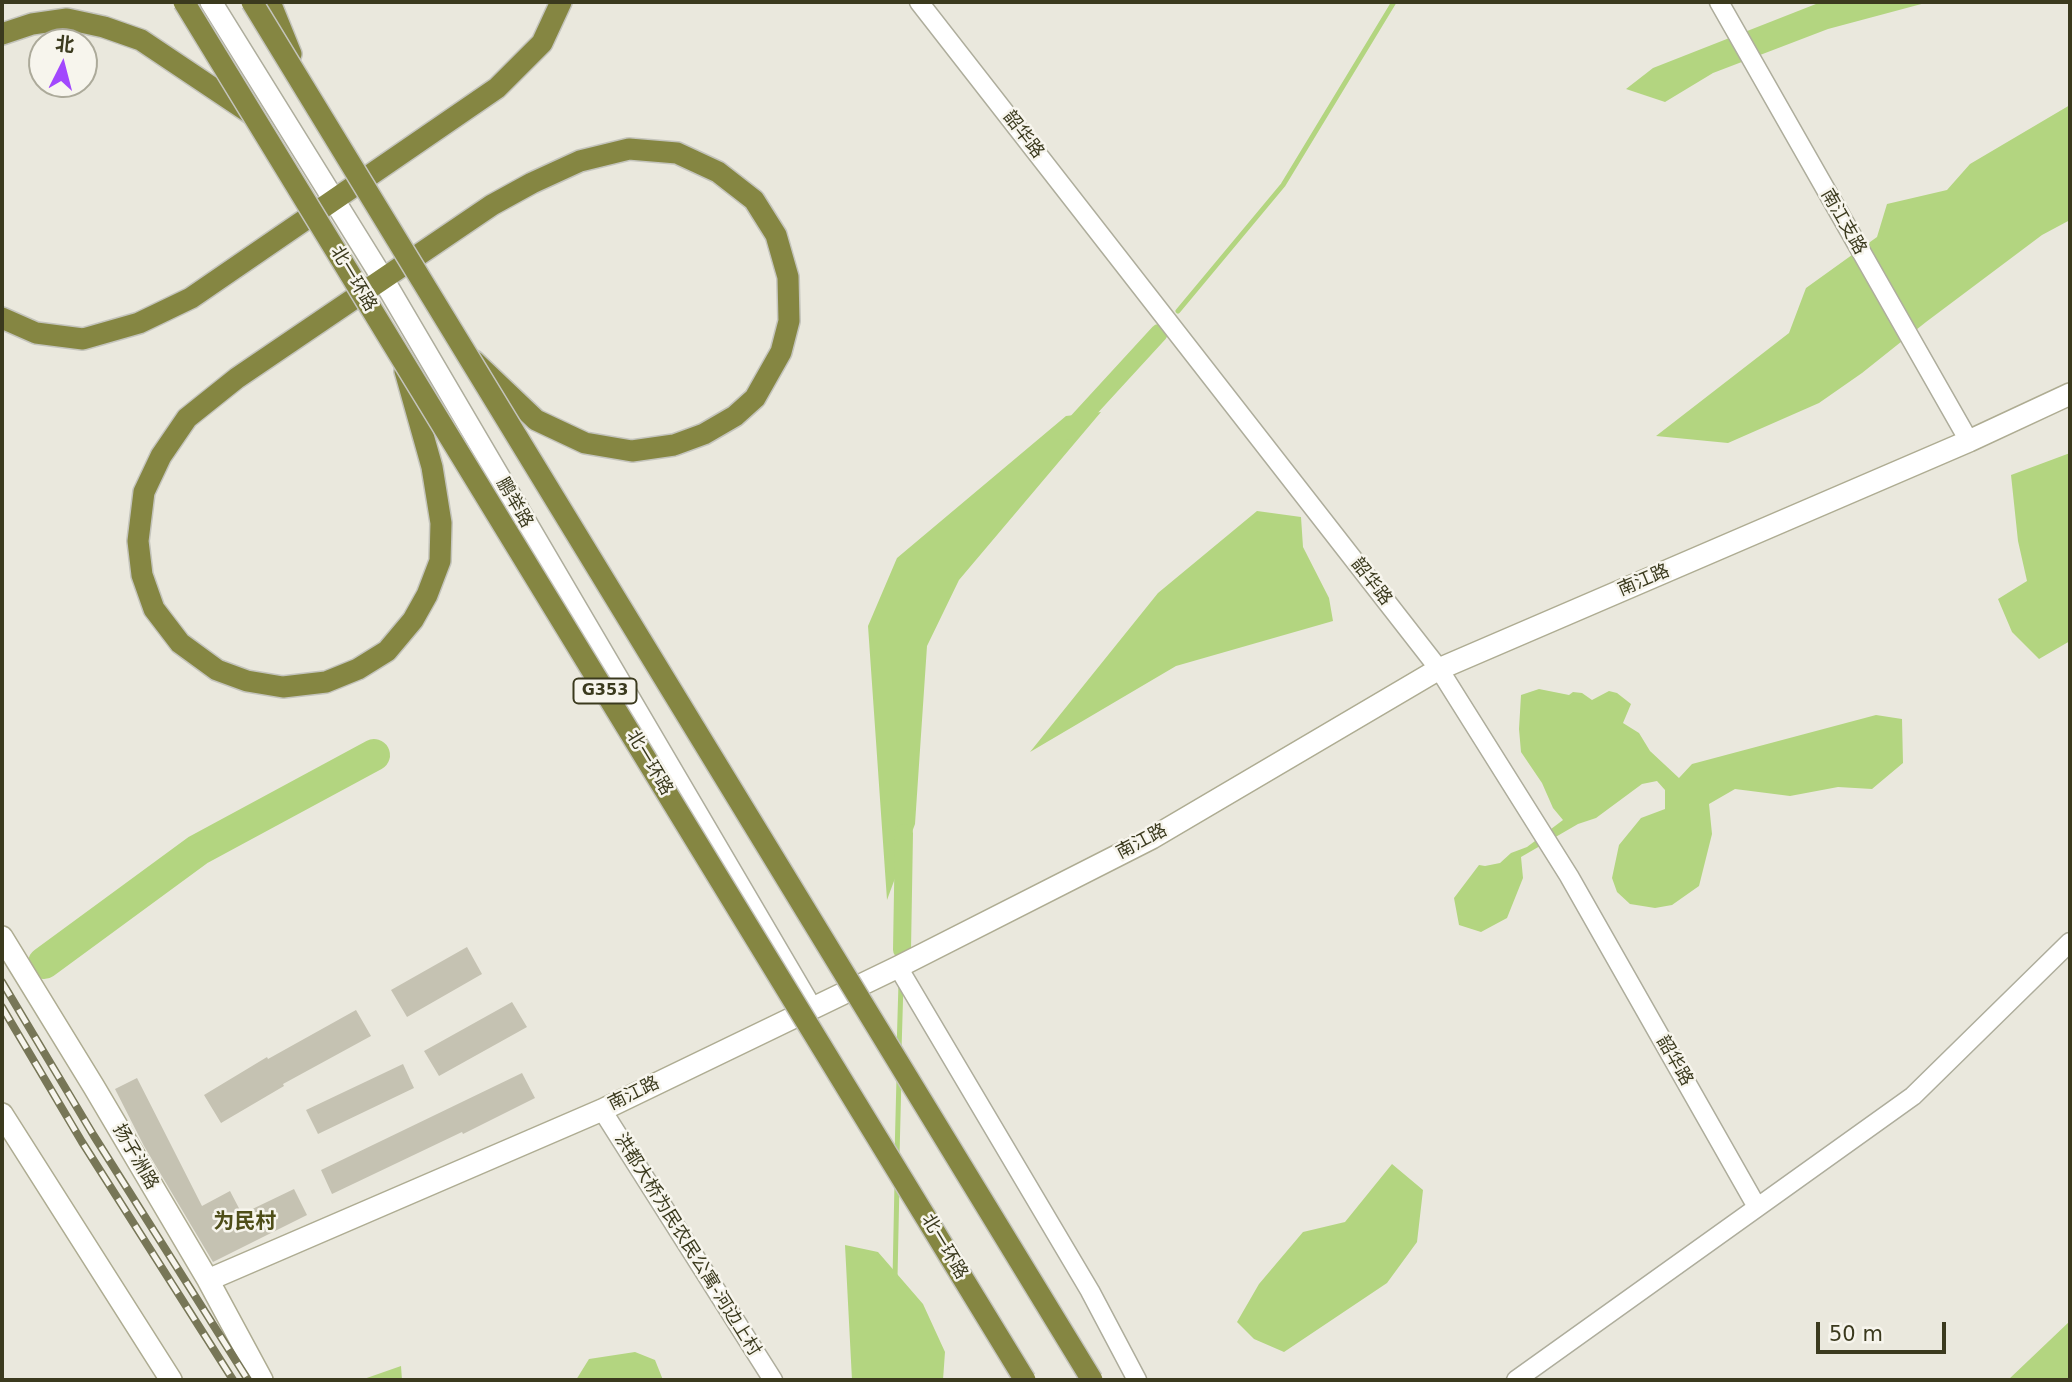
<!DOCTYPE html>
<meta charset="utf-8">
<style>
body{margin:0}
#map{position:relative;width:2072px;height:1382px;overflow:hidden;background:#eae8dd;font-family:"DejaVu Sans","Noto Sans SC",sans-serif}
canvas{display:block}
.frame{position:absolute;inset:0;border:4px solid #3b3a1e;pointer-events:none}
.north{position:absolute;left:28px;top:28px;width:70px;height:70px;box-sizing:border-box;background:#f7f5ed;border:2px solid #acaa9a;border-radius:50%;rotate:6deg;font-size:19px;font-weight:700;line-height:28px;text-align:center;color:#3b3a1e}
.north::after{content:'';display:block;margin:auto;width:24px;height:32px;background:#a248fd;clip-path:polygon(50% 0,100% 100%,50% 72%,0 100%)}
.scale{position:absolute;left:1816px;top:1322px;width:130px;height:32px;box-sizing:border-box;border:4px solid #3b3a1e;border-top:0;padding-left:9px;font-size:21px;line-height:24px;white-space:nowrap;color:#3b3a1e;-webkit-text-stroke:5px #f7f5ed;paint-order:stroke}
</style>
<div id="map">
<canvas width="2072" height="1382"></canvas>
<div class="frame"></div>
<div class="north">北</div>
<div class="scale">50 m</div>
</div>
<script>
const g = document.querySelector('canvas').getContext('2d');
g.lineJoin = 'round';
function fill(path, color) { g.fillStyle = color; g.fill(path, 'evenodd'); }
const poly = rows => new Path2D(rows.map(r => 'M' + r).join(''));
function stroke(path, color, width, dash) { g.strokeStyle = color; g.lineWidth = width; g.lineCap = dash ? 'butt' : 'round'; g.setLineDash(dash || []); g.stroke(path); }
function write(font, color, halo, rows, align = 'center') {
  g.font = font + ' "DejaVu Sans","Noto Sans SC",sans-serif'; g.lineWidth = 5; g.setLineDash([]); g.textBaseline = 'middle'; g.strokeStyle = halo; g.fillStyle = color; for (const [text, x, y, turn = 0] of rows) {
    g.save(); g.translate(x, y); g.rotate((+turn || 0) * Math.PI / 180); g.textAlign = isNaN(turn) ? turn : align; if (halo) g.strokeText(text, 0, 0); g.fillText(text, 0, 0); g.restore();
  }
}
const water = poly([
 [1821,2,1929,2,1828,29,1713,73,1665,102,1626,89,1653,68],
 [2070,105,2070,220,2042,235,1926,322,1862,373,1819,403,1728,443,1656,436,1789,333,1806,288,1877,237,1887,204,1947,190,1970,164],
 [1101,412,959,580,927,646,915,824,887,900,868,626,897,558,1066,416],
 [2070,453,2070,641,2039,659,2012,632,1998,599,2027,581,2018,541,2011,475],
 [1257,511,1301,517,1303,547,1329,598,1333,621,1176,666,1030,752,1158,593],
 [1539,689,1569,695,1573,692,1582,693,1592,700,1609,691,1617,693,1631,704,1623,723,1639,733,1650,751,1679,778,1692,764,1876,715,1902,719,1903,763,1872,789,1838,787,1790,796,1735,789,1709,804,1712,834,1699,886,1672,905,1655,908,1630,904,1617,892,1612,878,1619,845,1641,818,1665,809,1665,790,1657,781,1642,784,1596,818,1578,824,1521,857,1523,878,1507,918,1481,932,1459,925,1454,898,1479,865,1485,866,1500,863,1511,853,1527,847,1563,820,1553,808,1542,783,1521,752,1519,729,1521,695],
 [1392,1164,1423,1190,1417,1242,1387,1283,1284,1352,1254,1339,1237,1322,1259,1284,1303,1232,1345,1222],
 [845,1245,878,1252,923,1304,945,1352,943,1380,852,1380],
 [2070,1321,2070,1380,2008,1380],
 [635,1352,655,1360,663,1380,576,1380,589,1359],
 [401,1366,402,1380,361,1380]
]);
const stream = poly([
 [1178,311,1283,185,1394,2],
 [899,1051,901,983],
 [897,1156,899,1078],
 [895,1278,897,1183]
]);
const canal = poly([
 [1069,431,1159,333],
 [902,950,904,833]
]);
const river = poly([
 [44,963,198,850,374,755]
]);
const building = poly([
 [467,947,482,974,407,1017,391,990],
 [512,1002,527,1027,439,1076,424,1051],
 [356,1010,371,1036,283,1084,284,1086,221,1123,204,1095,267,1057,268,1059],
 [403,1064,414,1088,318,1134,306,1110],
 [522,1073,535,1098,463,1134,462,1132,332,1194,321,1170],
 [137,1078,202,1206,230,1191,242,1214,294,1189,307,1215,213,1262,144,1146,115,1089]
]);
const minor = poly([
 [919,2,1439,669,1569,876,1757,1207],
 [1719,2,1969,441],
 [898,967,1090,1291,1137,1380],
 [602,1110,773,1380],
 [1516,1380,1913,1096,2070,942]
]);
const tertiary = poly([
 [211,2,383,279,811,1008]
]);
const secondary = poly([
 [2,937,94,1087,208,1280,262,1380],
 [2,1114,171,1380],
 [208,1280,602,1110,898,967,1152,838,1439,669,1969,441,2070,394]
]);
const trunk = poly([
 [270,2,291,54],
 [2,34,32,24,67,19,104,27,141,40,253,115],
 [2,318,36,333,83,339,139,323,191,298,497,88,542,43,561,2],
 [405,371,432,467,441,523,440,561,427,595,413,620,387,651,358,669,326,682,283,687,247,681,217,670,180,643,154,609,142,575,138,541,144,492,161,456,187,418,237,378,492,205,532,183,580,161,629,149,677,153,718,172,754,200,776,235,788,277,789,321,781,352,755,398,735,416,704,434,674,445,632,451,585,443,536,420,474,361]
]);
const rail = poly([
 [2,982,94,1136,248,1380],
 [2,1007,82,1142,233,1380]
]);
const trunkBridge = poly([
 [184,2,1025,1380],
 [252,2,1092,1380]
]);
const shields = [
 [605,691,63]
];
const shieldNames = [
 ["G353",605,691]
];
const streetNames = [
 ["韶华路",1023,135,52],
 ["南江支路",1843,222,60],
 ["北一环路",353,279,59],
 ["鹏举路",514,503,60],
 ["南江路",1644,581,-23],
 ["韶华路",1371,582,52],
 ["北一环路",649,763,59],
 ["南江路",1142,842,-28],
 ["韶华路",1674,1061,60],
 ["南江路",634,1094,-26],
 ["扬子洲路",135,1157,60],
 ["洪都大桥为民农民公寓-河边上村",687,1245,58],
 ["北一环路",944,1247,59]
];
const quarterNames = [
 ["为民村",245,1223]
];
fill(water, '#b3d580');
stroke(stream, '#b3d580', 5);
stroke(canal, '#b3d580', 18);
stroke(river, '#b3d580', 32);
fill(building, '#c5c2b2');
stroke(minor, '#aead9c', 21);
stroke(tertiary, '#aead9c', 24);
stroke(secondary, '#aeac92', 24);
stroke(trunk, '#c4c4bc', 24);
stroke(minor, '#fff', 18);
stroke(tertiary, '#fff', 21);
stroke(secondary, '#fff', 21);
stroke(trunk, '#858642', 21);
stroke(rail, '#777657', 8);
stroke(rail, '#f7f5ed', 5, [16]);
stroke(trunkBridge, '#c4c4bc', 24, []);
stroke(trunkBridge, '#858642', 21);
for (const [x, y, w] of shields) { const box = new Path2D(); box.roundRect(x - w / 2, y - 12.5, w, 25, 5); g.fillStyle = '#f7f5ed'; g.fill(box); stroke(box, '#3b3a1e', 2); }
write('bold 16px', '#3b3a1e', null, shieldNames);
write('18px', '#3b3a1e', '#f7f5ed', streetNames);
write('bold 21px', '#4e4e18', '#f7f5ed', quarterNames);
</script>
